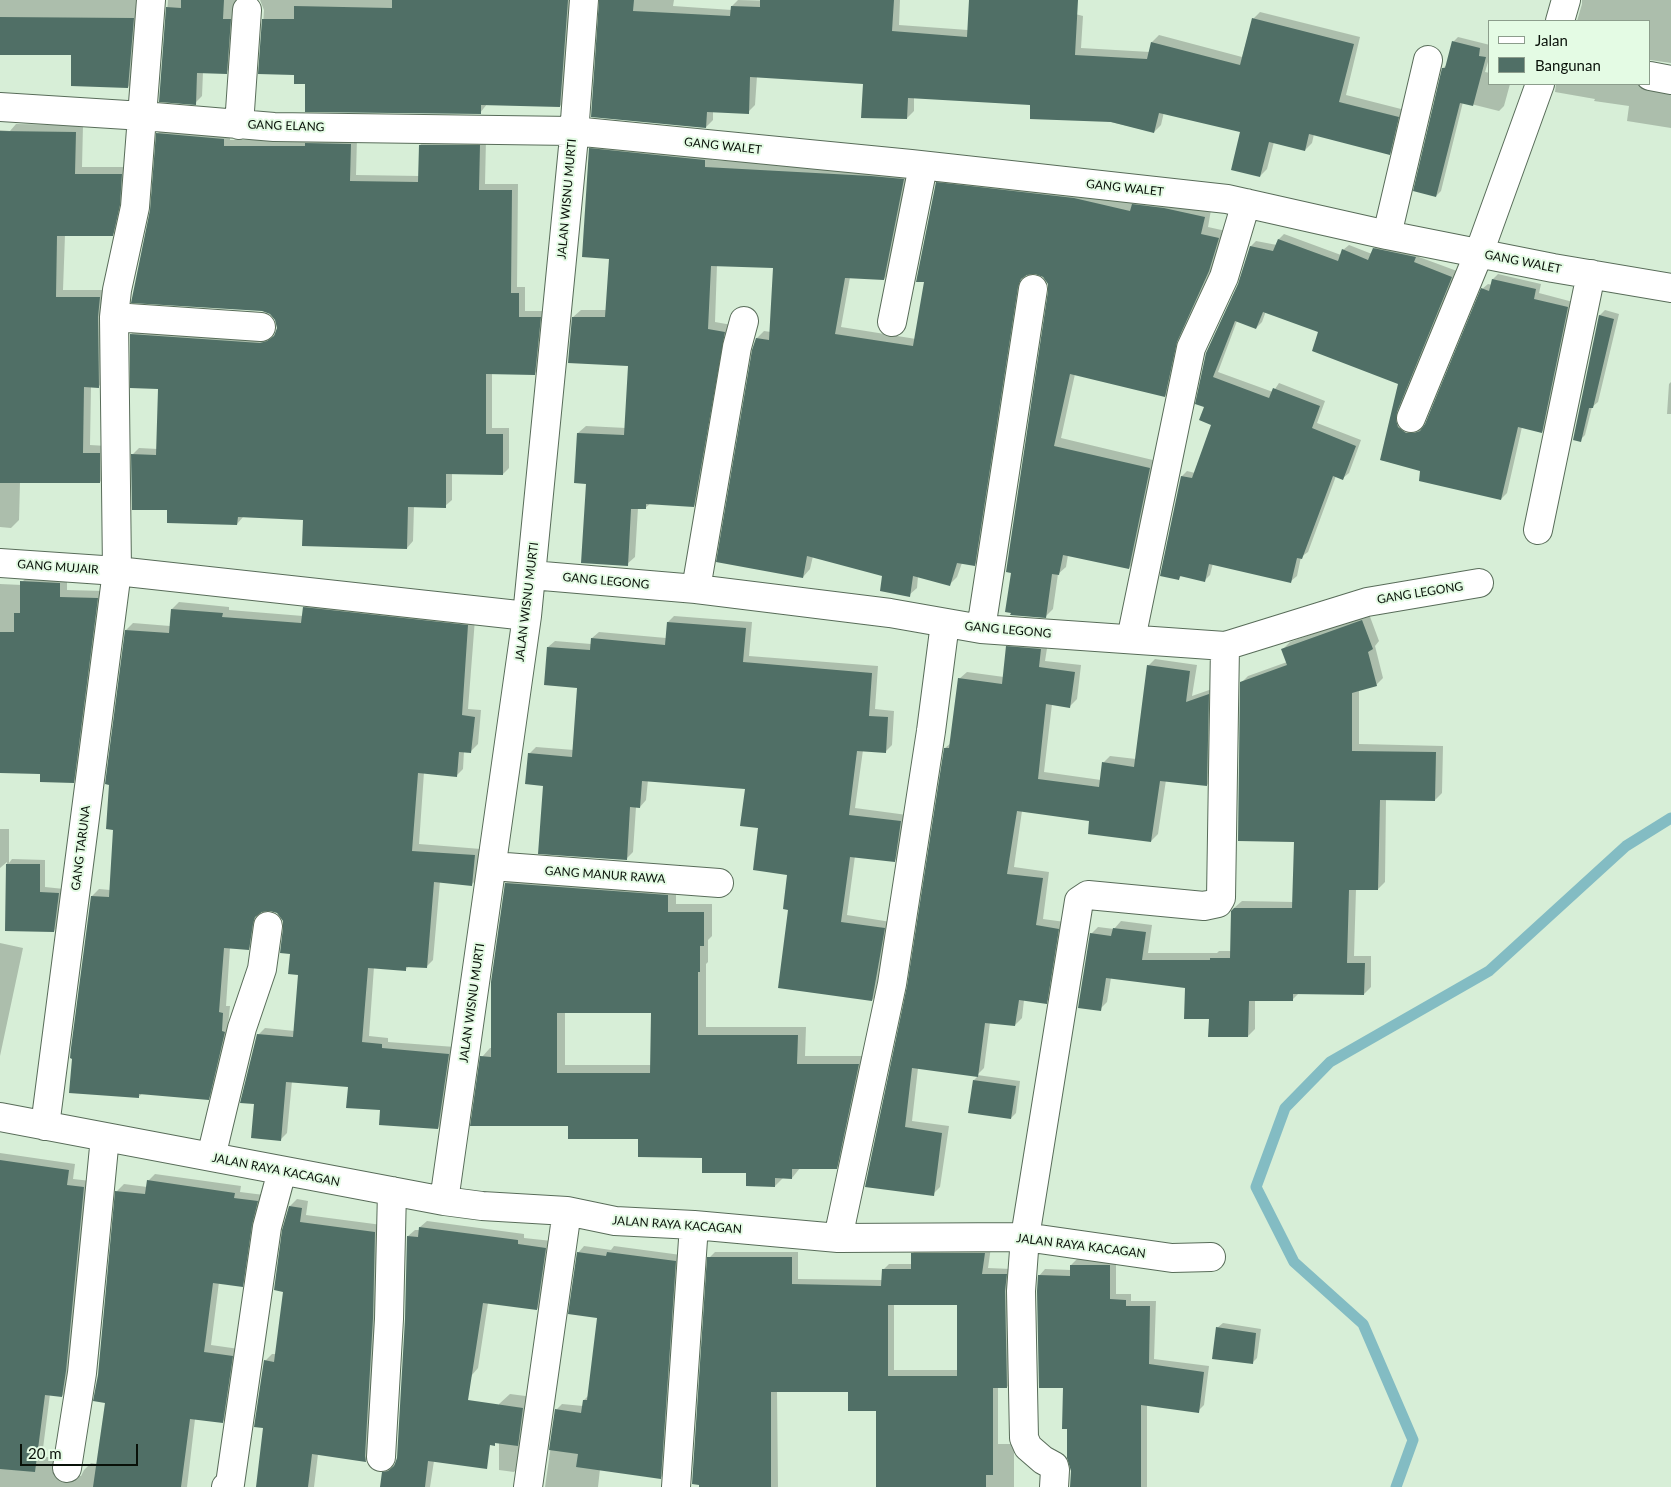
<!DOCTYPE html>
<style>
body{margin:0}
#map{position:relative;width:1671px;height:1487px;overflow:hidden;background:#d7eed7;font-family:Lato,sans-serif}
canvas{display:block}
.legend{position:absolute;left:1488px;top:20px;width:162px;height:65px;box-sizing:border-box;background:#e4fbe4;border:1px solid #8c9d8c;margin:0;padding:6px 9px;list-style:none;font-size:15px;color:#091109}
.legend li{display:flex;align-items:center;gap:10px;height:25px}
.legend b{width:25px;border:1px solid #8c9d8c}
.scale{position:absolute;left:20px;top:1444px;width:118px;height:22px;box-sizing:border-box;border:2px solid #091109;border-top:0;padding-left:6px;font-size:15px;line-height:18px;white-space:nowrap;color:#091109;-webkit-text-stroke:4px #e4fbe4;paint-order:stroke}
</style>
<div id="map">
<canvas width="1671" height="1487"></canvas>
<ul class="legend">
<li><b style="height:6px;background:#fff"></b>Jalan</li>
<li><b style="height:14px;background:#506f66"></b>Bangunan</li>
</ul>
<div class="scale">20 m</div>
</div>
<script>
const g = document.querySelector('canvas').getContext('2d');
g.lineJoin = 'round';
function fill(path, color) { g.fillStyle = color; g.fill(path, 'evenodd'); }
const poly = rows => new Path2D(rows.map(r => 'M' + r).join(''));
function stroke(path, color, width, dash) { g.strokeStyle = color; g.lineWidth = width; g.lineCap = dash ? 'butt' : 'round'; g.setLineDash(dash || []); g.stroke(path); }
function write(font, color, halo, rows, align = 'center') {
  g.font = font + ' Lato,sans-serif'; g.lineWidth = 4; g.setLineDash([]); g.textBaseline = 'middle'; g.strokeStyle = halo; g.fillStyle = color; for (const [text, x, y, turn = 0] of rows) {
    g.save(); g.translate(x, y); g.rotate((+turn || 0) * Math.PI / 180); g.textAlign = isNaN(turn) ? turn : align; if (halo) g.strokeText(text, 0, 0); g.fillText(text, 0, 0); g.restore();
  }
}
const shadow = poly([
 [0,0,141,0,135,80,128,87,73,54,0,52],
 [168,0,238,0,233,65,226,72,203,72,202,96,195,103,160,101],
 [260,0,574,0,567,99,560,106,487,104,480,113,306,82,295,74,260,73,264,10],
 [601,0,674,0,673,6,732,10,732,6,738,0,777,1,777,0,900,0,899,25,968,30,970,0,1021,0,1083,16,1081,48,1150,52,1152,42,1159,35,1242,57,1253,19,1260,12,1360,37,1346,95,1405,110,1396,147,1389,154,1314,134,1312,143,1305,150,1274,142,1267,169,1260,176,1241,131,1164,112,1161,125,1154,132,1032,104,914,97,914,111,907,118,864,83,757,76,755,105,748,112,713,111,713,120,706,127],
 [1582,0,1671,0,1671,63,1650,60,1650,21,1577,21,1582,4],
 [1458,37,1490,45,1490,55,1485,72,1490,73,1490,84,1510,84,1504,106,1499,111,1463,102,1441,191,1436,196,1443,68,1448,64,1453,42],
 [1556,84,1650,84,1671,88,1671,128,1627,121,1629,106,1594,101,1595,99,1555,92],
 [16,124,83,125,82,167,129,167,120,227,112,235,65,235,63,290,108,290,107,379,99,386,91,386,90,445,107,446,108,474,100,482,20,482,19,520,11,528,0,527,0,130,10,131],
 [164,127,230,132,230,140,309,140,357,138,356,175,420,176,420,145,427,139,486,139,485,184,518,184,517,287,525,287,525,311,547,311,541,367,534,374,492,373,492,428,509,428,509,468,503,474,452,473,452,500,445,506,414,506,413,541,407,548,304,518,243,517,237,524,169,509,132,455,139,448,158,449,159,388,131,334,138,328,267,337,275,335,278,328,276,319,152,210,158,133],
 [597,141,712,153,712,160,911,172,891,271,884,279,850,277,841,327,916,339,925,281,937,183,944,176,1082,191,1134,203,1140,197,1211,210,1208,227,1226,231,1172,388,1165,396,1075,374,1061,438,1157,461,1136,561,1129,568,1068,555,1066,567,1058,574,1053,609,1045,617,1050,291,1049,282,1043,276,1035,272,1026,273,1024,278,982,558,974,565,962,563,957,577,949,585,918,576,917,588,909,595,883,575,813,556,810,569,803,577,757,338,764,331,771,332,775,267,717,265,715,322,732,325,701,498,694,506,651,503,645,508,638,508,635,557,627,564,587,483,578,433,586,426,626,428,629,365,573,317,581,310,607,310,610,258,590,149],
 [1284,234,1341,255,1343,250,1349,245,1372,254,1374,249,1380,243,1421,251,1419,257,1457,271,1411,427,1420,428,1425,426,1482,289,1488,284,1492,285,1493,279,1498,274,1541,284,1539,293,1573,302,1547,426,1542,432,1522,427,1507,493,1501,499,1421,470,1381,460,1400,383,1320,332,1266,311,1262,322,1256,328,1237,321,1218,372,1273,392,1279,383,1325,401,1317,423,1361,440,1349,473,1343,478,1336,476,1308,552,1301,557,1297,576,1291,581,1213,563,1210,575,1204,581,1182,575,1178,579,1182,476,1187,471,1195,473,1213,424,1206,406,1197,404,1239,284,1251,246,1256,241,1277,245,1279,239],
 [1605,310,1619,314,1598,402,1592,407,1585,435,1580,440,1600,315],
 [1671,382,1671,414,1667,414,1669,384],
 [29,575,67,576,67,590,104,591,80,775,73,782,42,773,0,772,0,584,22,585,22,582],
 [311,601,475,619,468,709,481,710,478,744,471,751,464,751,463,769,456,776,424,772,419,844,481,849,479,877,472,884,440,881,433,960,426,967,409,966,406,969,374,967,369,1036,388,1038,388,1042,455,1047,445,1121,438,1128,381,1109,350,1086,292,1081,287,1133,280,1140,258,1035,265,1028,295,1031,299,974,291,953,283,919,278,912,271,909,261,911,259,915,255,942,248,949,230,947,226,1006,230,1006,228,1025,231,1025,215,1091,208,1098,143,1093,138,1097,92,896,99,889,110,890,126,630,133,623,170,626,172,609,179,602,229,607,229,610,303,616,304,608],
 [1369,614,1379,641,1375,646,1383,678,1376,685,1359,690,1359,744,1443,746,1442,793,1435,800,1386,799,1385,882,1378,889,1356,889,1354,956,1371,956,1371,987,1364,994,1299,993,1292,1000,1255,1000,1255,1029,1248,1036,1210,1018,1186,987,1111,978,1107,1002,1100,1009,1091,934,1098,927,1114,929,1121,921,1152,925,1148,953,1217,953,1219,951,1232,951,1234,908,1242,901,1294,902,1295,841,1241,683,1248,676,1287,662,1283,649,1290,642],
 [674,616,752,622,749,656,878,666,875,709,894,711,892,745,885,752,863,750,855,808,907,815,901,854,894,861,855,856,847,915,891,922,879,993,872,1000,790,909,788,874,760,827,746,788,648,780,646,800,640,807,636,807,633,852,626,859,544,785,529,754,536,747,574,750,579,686,548,647,555,641,591,644,592,638,599,632,666,638,668,622],
 [1015,640,1048,642,1045,661,1081,665,1077,699,1070,706,1052,704,1044,772,1101,780,1103,763,1110,756,1136,759,1148,666,1155,659,1197,665,1192,696,1215,688,1214,778,1207,785,1166,780,1158,834,1151,841,1091,820,1022,811,1014,867,1049,872,1043,919,1065,922,1053,995,1046,1002,1024,1000,1022,1018,1015,1025,990,1022,984,1068,977,1075,1020,1081,1016,1113,1011,1118,974,1080,979,1075,918,1068,912,1121,949,1126,940,1187,933,1194,866,1186,909,987,945,748,951,743,959,679,967,672,1004,677,1008,647],
 [0,829,9,829,9,863,12,859,45,860,45,887,64,889,59,925,54,931,6,930,7,862,0,868],
 [515,875,676,887,676,904,712,904,712,936,708,940,708,962,706,964,706,1027,806,1027,805,1056,867,1056,845,1160,836,1168,800,1168,792,1178,783,1178,775,1186,747,1171,640,1138,569,1125,482,1057,490,1048,492,1048,506,883],
 [565,1011,652,1011,651,1065,565,1065],
 [0,943,23,948,0,1056],
 [0,1153,75,1164,73,1179,91,1181,69,1389,62,1396,50,1394,42,1456,58,1459,72,1477,81,1476,84,1470,91,1463,98,1464,107,1401,99,1375,117,1191,124,1184,147,1187,148,1181,155,1174,241,1186,240,1192,264,1195,249,1278,242,1285,219,1282,211,1345,239,1349,229,1415,222,1422,195,1419,187,1487,0,1487],
 [297,1199,308,1201,306,1215,382,1225,373,1454,366,1460,318,1454,314,1487,257,1487,265,1427,265,1361,272,1354,276,1354,284,1290,290,1206],
 [427,1221,524,1234,524,1238,552,1241,544,1302,537,1309,488,1303,478,1368,472,1375,434,1461,430,1487,381,1487,383,1473,390,1466,396,1464,398,1458,406,1319,408,1236,415,1230,420,1230,420,1227],
 [584,1246,611,1250,614,1246,681,1255,667,1472,660,1478,600,1469,598,1487,545,1487,556,1410,562,1404,583,1406,584,1400,588,1396,599,1317,578,1253],
 [991,1247,988,1268,1012,1269,1013,1381,1007,1387,998,1387,998,1444,1014,1444,1014,1487,877,1487,877,1410,849,1391,777,1391,778,1487,700,1487,709,1258,715,1252,798,1252,798,1279,883,1280,883,1270,889,1264,912,1264,912,1254,918,1248],
 [894,1304,958,1304,958,1370,894,1370],
 [1077,1259,1116,1259,1116,1294,1131,1294,1131,1301,1156,1301,1154,1359,1209,1366,1204,1405,1198,1411,1147,1404,1147,1487,1071,1487,1072,1471,1064,1387,1039,1276,1045,1269,1071,1270,1071,1265],
 [1223,1323,1261,1329,1257,1358,1252,1363,1217,1328],
 [510,1394,533,1397,524,1461,514,1472,499,1470,499,1404]
]);
const stream = poly([
 [1396,1487,1413,1440,1363,1324,1294,1262,1256,1187,1285,1108,1330,1062,1489,971,1626,846,1671,818]
]);
const building = poly([
 [181,0,224,0,223,19,231,19,227,74,197,73,196,105,159,102,166,7,181,8],
 [392,0,568,0,560,107,481,105,481,114,305,112,305,84,294,84,294,75,258,74,262,19,294,19,294,6,392,8],
 [599,0,634,0,633,11,730,16,731,6,760,7,760,0,894,0,892,31,967,37,969,0,1078,0,1075,55,1147,59,1151,42,1240,65,1252,18,1354,44,1339,102,1399,117,1390,155,1309,134,1305,151,1269,142,1260,177,1231,170,1240,132,1159,113,1154,133,1111,122,1030,119,1030,105,908,98,907,119,861,118,863,84,750,77,749,114,707,112,706,128,591,117],
 [0,17,134,18,128,88,71,86,71,55,0,55],
 [1452,41,1480,48,1479,56,1486,57,1473,106,1460,103,1436,197,1413,191,1442,68,1445,68],
 [0,131,76,132,75,174,122,174,120,205,113,236,57,236,56,297,100,297,98,317,99,388,84,387,83,453,100,453,100,483,0,483],
 [156,133,224,139,224,146,305,146,305,143,351,144,350,181,418,182,419,145,480,145,479,190,512,190,511,293,519,293,519,317,541,317,535,375,486,374,486,434,503,434,503,475,446,474,446,508,408,507,407,549,302,546,303,520,238,517,237,525,167,523,167,510,132,510,131,454,156,455,158,389,130,388,130,334,260,343,267,341,274,336,277,328,275,320,270,314,262,311,131,303,150,210],
 [589,148,705,160,705,167,871,176,904,179,884,280,845,278,835,334,913,346,924,282,916,282,936,182,1074,198,1130,211,1132,204,1164,208,1205,217,1201,234,1219,238,1209,271,1177,342,1165,397,1070,374,1054,446,1150,468,1129,569,1063,555,1059,575,1052,574,1046,618,1010,615,1011,613,1005,612,1011,573,1006,572,1048,291,1048,284,1043,277,1035,274,1027,275,1021,279,1018,287,975,566,957,563,950,586,913,576,910,597,880,591,882,576,807,556,803,578,716,562,752,350,756,338,769,340,773,268,711,266,708,329,725,332,694,507,646,504,646,509,631,509,628,566,581,563,586,484,574,483,577,433,624,435,628,366,568,363,572,317,605,317,609,259,582,257],
 [1278,239,1338,261,1342,249,1368,260,1373,248,1416,257,1414,262,1452,277,1397,412,1396,420,1398,427,1406,433,1414,433,1420,431,1425,424,1481,288,1489,291,1492,279,1536,289,1534,299,1568,307,1542,433,1518,427,1501,500,1419,481,1420,471,1380,460,1398,384,1312,351,1318,332,1263,312,1256,329,1235,321,1213,377,1269,398,1273,388,1320,406,1312,428,1356,446,1343,480,1333,476,1302,559,1297,558,1291,583,1209,564,1205,582,1180,576,1179,580,1160,576,1181,476,1192,478,1211,425,1199,420,1204,407,1195,404,1206,353,1238,284,1250,246,1273,251],
 [1599,315,1614,319,1593,408,1589,408,1581,442,1573,440],
 [20,581,60,583,60,597,98,598,74,783,40,782,40,774,0,773,0,632,14,632,14,613,20,613],
 [303,607,468,625,462,715,475,717,471,753,459,752,457,777,418,773,412,851,475,855,472,886,434,882,427,968,406,967,406,971,368,968,362,1042,382,1044,382,1048,449,1054,438,1129,379,1125,380,1110,346,1108,348,1087,286,1082,281,1141,251,1138,254,1104,240,1103,257,1034,293,1037,298,975,288,974,290,954,280,953,283,928,283,921,277,913,270,911,262,912,255,917,253,924,249,950,224,948,219,1012,223,1013,222,1031,225,1032,209,1100,139,1094,139,1098,69,1093,72,1059,70,1058,71,1048,91,896,109,897,113,830,106,829,109,785,105,784,125,630,169,633,171,609,223,613,222,617,301,623],
 [1362,620,1373,649,1368,652,1377,686,1352,693,1352,751,1436,752,1435,801,1380,800,1378,890,1349,890,1347,963,1365,963,1364,995,1293,994,1293,1001,1249,1001,1248,1037,1208,1037,1209,1019,1184,1019,1185,988,1106,978,1101,1011,1078,1008,1090,933,1111,936,1113,928,1146,932,1142,960,1210,960,1210,958,1230,958,1231,911,1234,908,1292,908,1294,842,1238,841,1240,682,1287,665,1281,649],
 [667,622,746,628,743,662,872,673,869,716,888,717,886,753,857,751,849,815,901,821,895,862,850,857,841,922,885,928,872,1001,778,988,788,910,783,909,787,875,753,870,758,828,740,826,745,789,642,781,640,808,630,807,627,860,538,854,543,786,525,784,528,753,572,757,577,688,544,685,547,647,590,650,591,638,665,645],
 [1006,646,1041,649,1039,667,1075,672,1070,708,1046,704,1038,779,1099,787,1102,762,1134,767,1147,665,1190,671,1186,702,1209,694,1207,786,1160,781,1151,842,1088,834,1089,821,1017,811,1007,874,1043,878,1036,925,1059,929,1047,1004,1019,1000,1015,1026,985,1023,978,1077,912,1068,905,1127,942,1133,934,1196,865,1187,907,986,944,748,949,748,958,678,1002,684],
 [6,864,40,864,40,892,59,893,54,932,5,931],
 [505,883,668,895,668,912,704,912,704,946,700,946,700,972,698,972,698,1035,798,1035,797,1064,859,1064,837,1169,792,1169,792,1179,775,1178,775,1187,746,1186,746,1173,702,1173,702,1158,638,1157,638,1139,568,1139,568,1126,470,1126,480,1056,491,1057,491,982],
 [557,1013,651,1013,650,1073,557,1073],
 [973,1080,1016,1086,1011,1119,968,1113],
 [0,1160,69,1170,67,1185,84,1187,66,1371,62,1397,45,1395,35,1472,0,1469],
 [147,1180,235,1193,234,1198,258,1201,252,1225,243,1287,213,1283,204,1352,233,1356,223,1423,190,1419,181,1487,93,1487,105,1403,93,1401,98,1375,115,1191,145,1194],
 [289,1206,302,1208,300,1222,375,1232,373,1318,365,1456,366,1462,312,1454,308,1487,256,1487,263,1428,254,1427,264,1360,274,1362,283,1292,274,1290,282,1230],
 [419,1227,518,1240,518,1244,546,1248,537,1310,483,1303,468,1400,523,1408,518,1446,495,1443,495,1446,490,1445,487,1469,428,1461,425,1487,380,1487,382,1472,388,1471,394,1466,397,1458,405,1319,407,1236,418,1237],
 [577,1252,606,1256,607,1252,676,1261,661,1479,576,1467,578,1454,549,1450,555,1409,581,1413,583,1400,587,1400,597,1318,568,1314],
 [911,1253,985,1253,982,1274,1007,1274,1005,1291,1007,1388,993,1388,993,1475,986,1475,986,1487,876,1487,876,1411,848,1411,848,1392,771,1392,771,1487,699,1487,699,1485,692,1484,707,1257,792,1257,792,1284,881,1286,882,1269,911,1269],
 [888,1305,957,1305,957,1376,888,1376],
 [1070,1265,1110,1265,1110,1299,1126,1300,1126,1306,1150,1306,1149,1364,1204,1372,1199,1413,1141,1405,1141,1487,1070,1487,1071,1471,1067,1458,1067,1429,1062,1429,1063,1388,1039,1388,1037,1291,1038,1275,1070,1276],
 [1216,1327,1256,1333,1253,1364,1212,1359]
]);
const minor = poly([
 [1560,21,1566,0],
 [1650,76,1671,80],
 [0,107,143,116,274,127,573,131,911,164,1227,199,1387,235,1553,268,1671,288],
 [239,125,247,10],
 [1387,235,1428,60],
 [114,317,261,327],
 [892,322,923,166],
 [1411,418,1479,253,1540,84],
 [1538,530,1591,274],
 [0,563,117,571,527,616],
 [531,575,696,589,890,613,981,629,1225,646,1367,602,1479,583],
 [696,589,737,347,744,321],
 [981,629,1033,289],
 [1131,639,1191,348,1224,277,1246,203],
 [492,866,719,883],
 [0,1117,444,1201,482,1206,567,1211,615,1221,694,1225,838,1238,1025,1237,1172,1258,1211,1257],
 [45,1126,117,571,114,317,117,290,135,207,151,0],
 [211,1157,242,1028,262,969,268,926],
 [444,1201,527,616,573,147,584,0],
 [838,1238,892,984,931,731,945,623],
 [381,1457,389,1319,392,1191],
 [67,1468,82,1373,105,1137],
 [226,1487,230,1484,267,1227,282,1171],
 [528,1487,567,1211],
 [676,1487,694,1225],
 [1054,1487,1055,1470,1054,1466,1043,1460,1028,1447,1024,1438,1021,1291,1025,1237,1079,901,1088,895,1204,906,1218,903,1221,898,1225,646]
]);
const streetNames = [
 ["GANG ELANG",286,126,2],
 ["GANG WALET",723,146,6],
 ["GANG WALET",1125,188,6],
 ["JALAN WISNU MURTI",567,199,-85],
 ["GANG WALET",1523,262,11],
 ["GANG MUJAIR",58,567,4],
 ["GANG LEGONG",606,581,5],
 ["GANG LEGONG",1420,593,-9],
 ["JALAN WISNU MURTI",527,602,-83],
 ["GANG LEGONG",1008,630,5],
 ["GANG TARUNA",81,848,-83],
 ["GANG MANUR RAWA",605,875,4],
 ["JALAN WISNU MURTI",472,1003,-82],
 ["JALAN RAYA KACAGAN",276,1170,11],
 ["JALAN RAYA KACAGAN",677,1225,4],
 ["JALAN RAYA KACAGAN",1081,1246,7]
];
fill(shadow, '#0003');
stroke(stream, '#83bcc3', 11);
fill(building, '#506f66');
stroke(minor, '#586c59', 30);
stroke(minor, '#fff', 28);
write('12px', '#091109', '#e4fbe4', streetNames);
</script>
